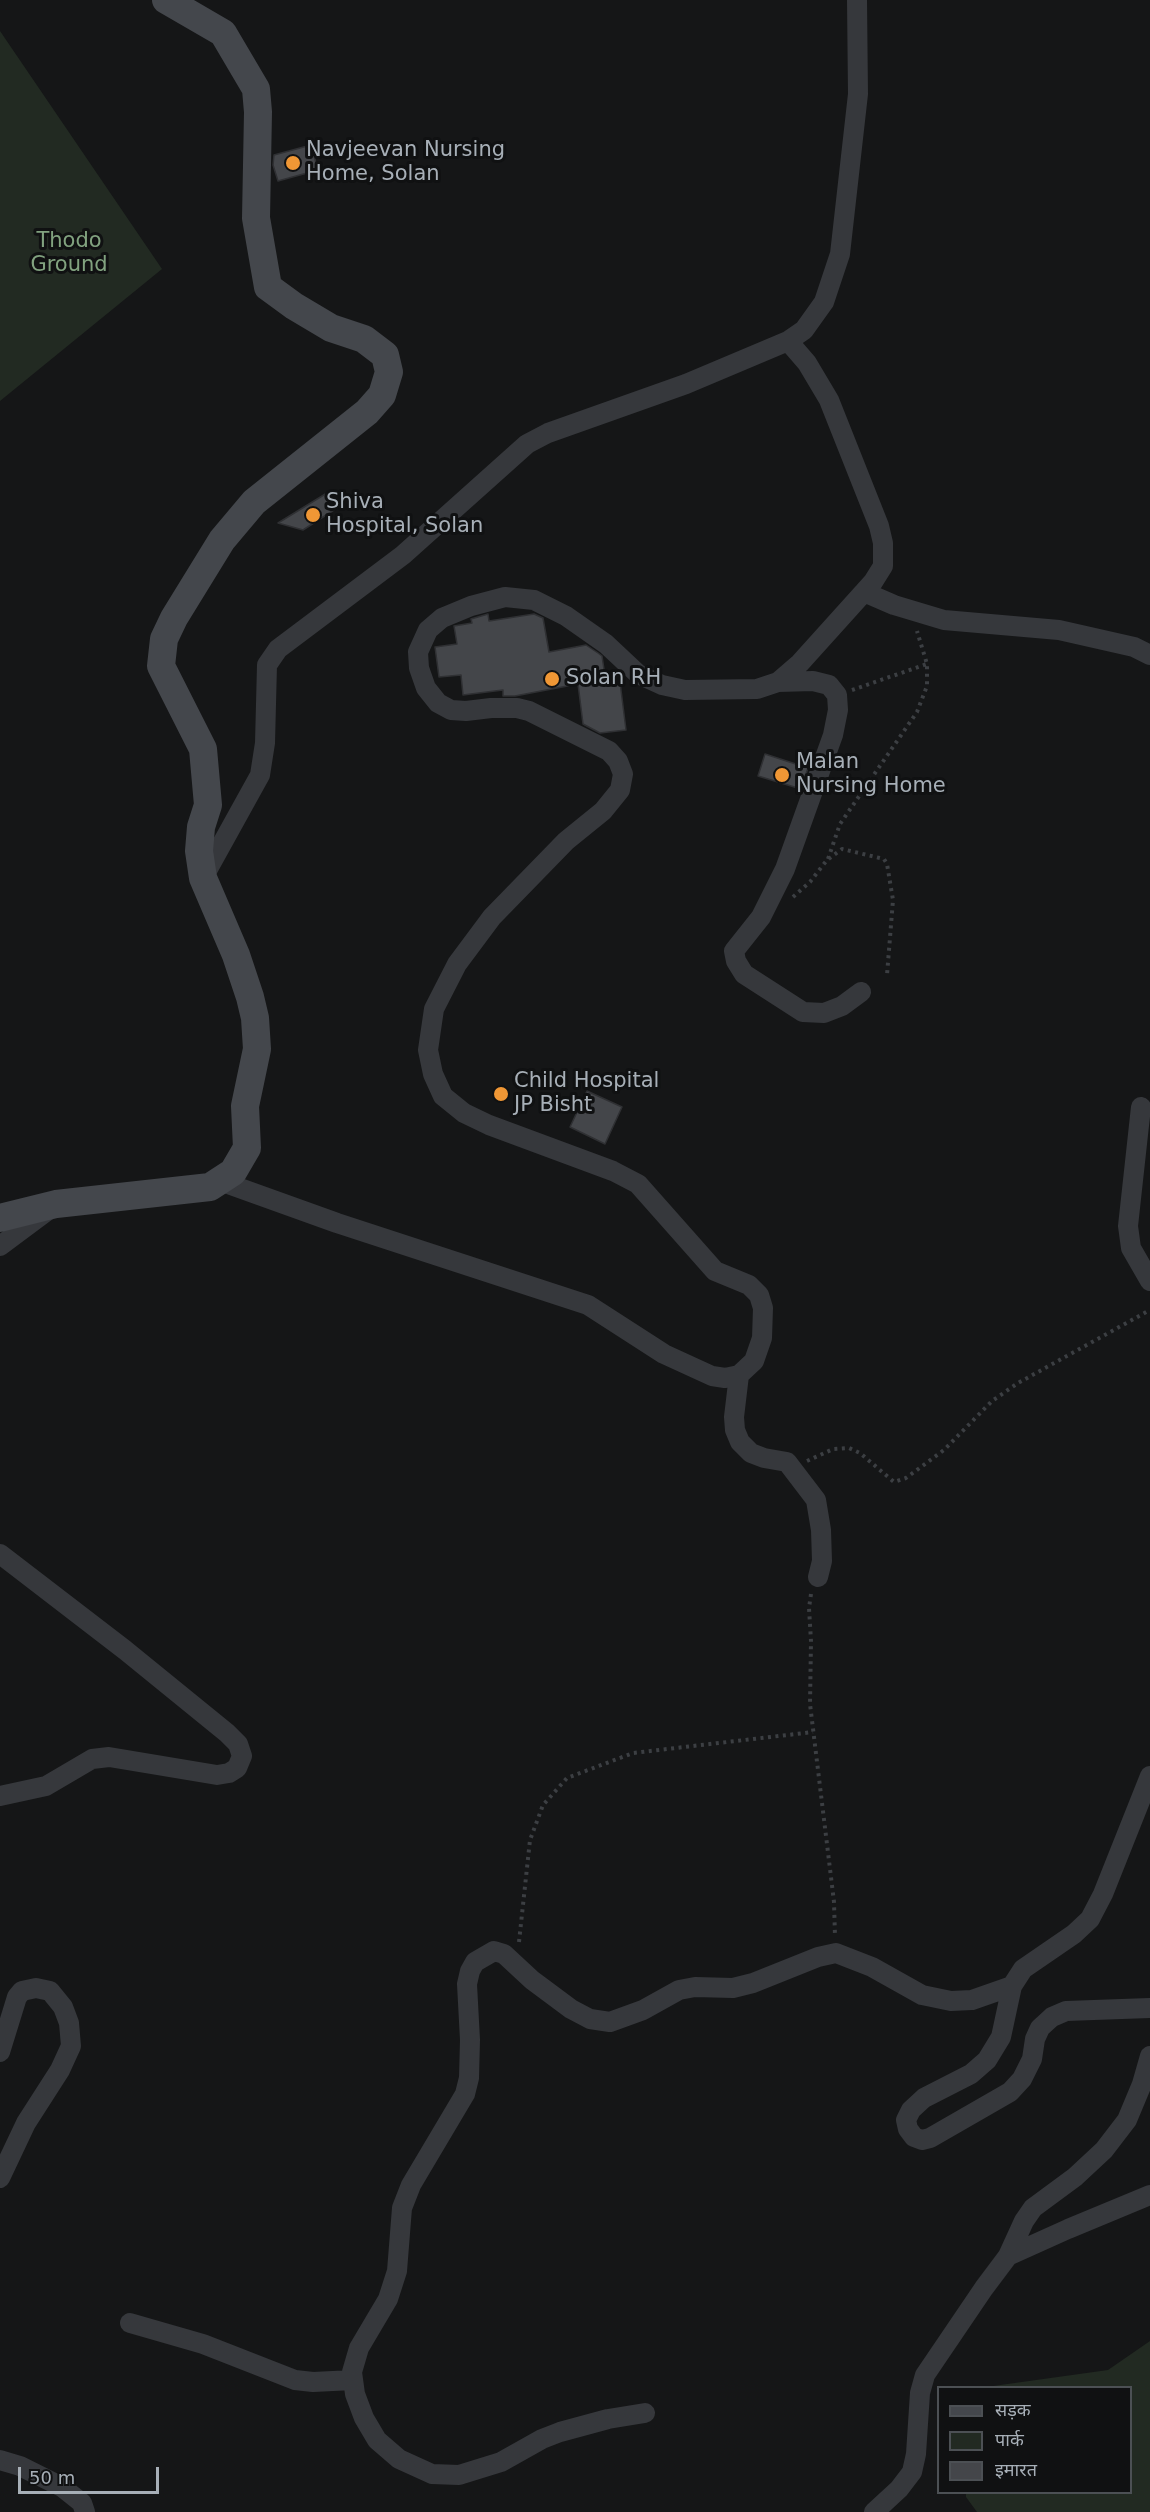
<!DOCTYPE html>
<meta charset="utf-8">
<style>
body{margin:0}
#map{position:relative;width:1150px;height:2512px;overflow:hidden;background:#151617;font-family:"DejaVu Sans","Noto Sans Devanagari",sans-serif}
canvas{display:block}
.legend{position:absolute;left:937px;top:2386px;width:195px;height:108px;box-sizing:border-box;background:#101112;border:2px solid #4c5054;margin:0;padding:8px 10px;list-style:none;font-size:18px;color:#a7afb7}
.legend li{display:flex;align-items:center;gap:12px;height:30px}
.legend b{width:30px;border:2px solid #4c5054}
.scale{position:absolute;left:18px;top:2467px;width:141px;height:27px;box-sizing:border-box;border:3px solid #a7afb7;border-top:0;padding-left:8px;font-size:18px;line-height:21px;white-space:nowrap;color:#a7afb7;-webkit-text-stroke:4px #101112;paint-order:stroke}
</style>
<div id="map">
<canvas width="1150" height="2512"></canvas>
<ul class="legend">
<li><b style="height:8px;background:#44474c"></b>सड़क</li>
<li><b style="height:16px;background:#222a22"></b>पार्क</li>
<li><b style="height:16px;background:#44464a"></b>इमारत</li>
</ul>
<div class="scale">50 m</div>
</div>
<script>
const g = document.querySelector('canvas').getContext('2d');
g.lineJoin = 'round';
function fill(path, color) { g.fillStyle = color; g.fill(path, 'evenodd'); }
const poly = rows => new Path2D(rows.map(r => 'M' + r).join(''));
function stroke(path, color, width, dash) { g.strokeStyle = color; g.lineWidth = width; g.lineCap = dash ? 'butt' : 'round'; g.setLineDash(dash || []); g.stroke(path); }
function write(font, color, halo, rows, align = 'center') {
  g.font = font + ' "DejaVu Sans",sans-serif'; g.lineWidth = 6; g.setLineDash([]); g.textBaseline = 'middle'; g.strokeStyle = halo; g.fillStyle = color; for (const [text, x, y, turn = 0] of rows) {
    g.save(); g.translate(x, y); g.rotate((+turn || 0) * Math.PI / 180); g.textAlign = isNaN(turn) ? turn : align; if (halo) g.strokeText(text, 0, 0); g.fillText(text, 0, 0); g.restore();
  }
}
const green = poly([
 [0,31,162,269,0,401],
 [1150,2341,1150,2512,977,2512,966,2497,966,2493,1130,2492,1130,2388,986,2387,1108,2370]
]);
const building = poly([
 [311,145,318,170,278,181,273,165,274,155,311,145],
 [327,493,337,508,303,530,278,523,327,493],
 [488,614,489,621,534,614,543,618,549,652,586,645,598,653,602,656,605,676,619,674,626,730,600,733,583,724,578,684,515,696,503,696,503,690,463,695,461,675,439,677,435,647,457,644,454,626,472,623,471,619,488,614],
 [765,754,808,768,801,789,758,776,765,754],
 [587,1091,622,1107,605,1144,570,1127,587,1091]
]);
const path = poly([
 [852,690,927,664],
 [828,859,840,824,917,712,927,686,927,664,917,631],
 [793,897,810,882,827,860,842,849,884,859,887,864,893,900,887,975],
 [807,1461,833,1449,849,1448,860,1453,894,1482,906,1478,944,1450,992,1401,1018,1383,1150,1310],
 [811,1594,809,1608,811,1641,810,1704,834,1902,835,1936],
 [519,1942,530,1840,543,1805,567,1778,633,1753,813,1732]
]);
const minor = poly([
 [864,592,894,605,944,620,1059,630,1134,647,1150,655],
 [778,682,813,681,829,685,837,695,838,710,833,735,785,869,761,917,734,951,736,961,744,974,803,1012,824,1013,842,1006,861,992],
 [203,878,260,775,265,743,267,665,278,649,403,555,527,444,548,433,686,384,788,341,804,330,824,302,840,254,858,94,857,0],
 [1141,1107,1128,1226,1131,1248,1150,1281],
 [220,1181,337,1223,588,1305,664,1354,712,1376,725,1378,739,1375,754,1361,762,1338,763,1308,759,1295,749,1285,715,1271,638,1184,613,1171,489,1125,464,1113,443,1096,433,1074,428,1050,434,1009,457,964,492,917,566,841,603,811,620,790,623,774,618,761,609,751,529,711,517,708,491,708,466,711,451,710,438,703,426,688,419,668,418,652,428,630,442,618,471,606,505,597,534,600,566,616,606,644,638,674,662,685,685,690,757,689,778,682,800,663,873,582,883,566,883,543,879,526,829,400,807,363,788,341],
 [0,1246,47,1211],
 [739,1375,734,1417,735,1430,740,1442,751,1453,764,1458,787,1462,816,1500,821,1530,822,1561,818,1577],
 [0,1554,125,1650,227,1733,238,1744,242,1756,237,1768,229,1773,217,1775,109,1757,92,1759,46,1786,0,1796],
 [1150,1776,1103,1894,1090,1919,1074,1934,1023,1969,1012,1986,1001,2037,987,2060,971,2074,924,2098,911,2110,906,2120,908,2129,914,2137,922,2140,930,2138,1010,2092,1022,2079,1032,2059,1035,2039,1040,2028,1052,2017,1066,2011,1150,2008],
 [0,2052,17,1997,22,1991,36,1988,50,1991,63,2007,69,2023,71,2046,60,2070,26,2123,0,2178],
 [1008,2256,1068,2229,1150,2195],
 [130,2323,203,2344,295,2380,313,2382,353,2380],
 [645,2413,608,2419,560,2432,542,2439,501,2462,459,2475,432,2474,399,2459,377,2440,364,2418,355,2394,352,2372,359,2348,388,2299,397,2271,402,2208,411,2185,465,2094,469,2078,470,2040,467,1984,470,1971,475,1962,494,1951,504,1954,532,1980,571,2009,590,2019,610,2022,643,2010,679,1990,695,1987,733,1988,753,1983,818,1957,836,1953,872,1967,922,1995,951,2001,972,2000,1012,1986],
 [0,2460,20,2466,62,2487,82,2503,85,2512],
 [874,2512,899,2489,912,2472,916,2454,920,2393,925,2375,984,2288,1008,2256,1024,2221,1033,2208,1075,2177,1104,2150,1127,2120,1142,2084,1150,2056]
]);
const secondary = poly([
 [0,1218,56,1204,210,1187,233,1172,247,1148,245,1106,257,1049,255,1018,250,997,236,955,203,878,199,851,201,827,208,805,203,749,161,666,164,639,174,618,222,540,254,502,367,412,382,395,389,372,385,355,364,339,331,328,294,306,268,287,256,218,258,112,256,89,223,33,166,0]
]);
const markers = [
 [293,163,8,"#f09735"],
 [313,515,8,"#f09735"],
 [552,679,8,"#f09735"],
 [782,775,8,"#f09735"],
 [501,1094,8,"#f09735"]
];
const poiNames = [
 ["Navjeevan Nursing",306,151],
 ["Home, Solan",306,175],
 ["Shiva",326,503],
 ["Hospital, Solan",326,527],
 ["Solan RH",566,679],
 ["Malan",796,763],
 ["Nursing Home",796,787],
 ["Child Hospital",514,1082],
 ["JP Bisht",514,1106]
];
const parkNames = [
 ["Thodo",69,242],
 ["Ground",69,266]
];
fill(green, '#222a22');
fill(building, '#44464a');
stroke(building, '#2f3033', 1.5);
stroke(path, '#3c3f43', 4, [3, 4.5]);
stroke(minor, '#36383c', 20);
stroke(secondary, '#44474c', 28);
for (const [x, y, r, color] of markers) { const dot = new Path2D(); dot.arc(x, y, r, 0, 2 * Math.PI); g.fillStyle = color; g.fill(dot); stroke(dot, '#101112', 2); }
write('21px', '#a7afb7', '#101112', poiNames, 'left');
write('21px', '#81a27f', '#101112', parkNames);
</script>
